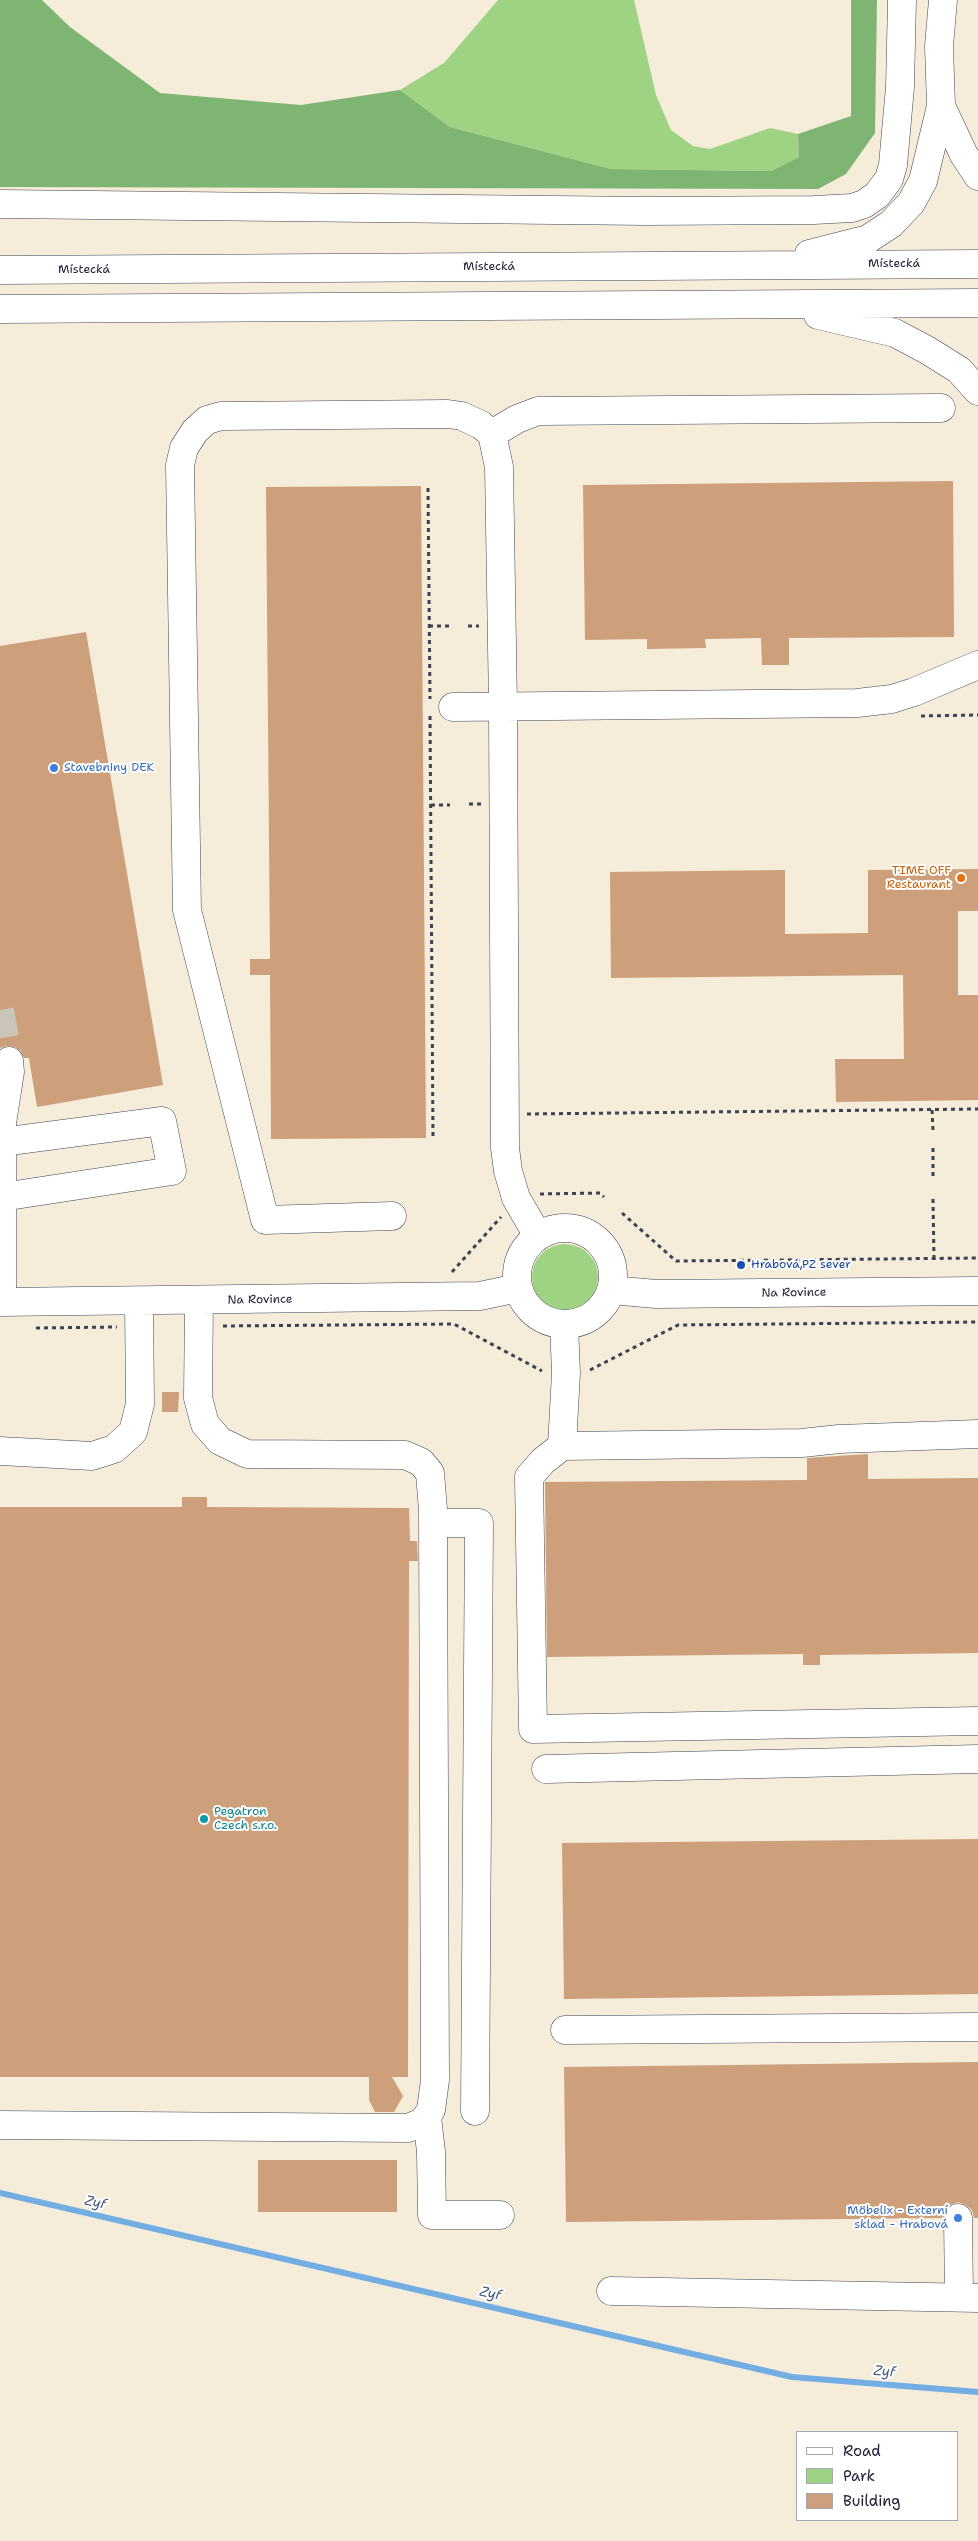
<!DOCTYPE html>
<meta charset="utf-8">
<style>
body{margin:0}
#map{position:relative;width:978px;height:2541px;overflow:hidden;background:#f5ecd9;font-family:"Shantell Sans",sans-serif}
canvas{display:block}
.legend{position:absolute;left:796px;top:2431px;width:162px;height:90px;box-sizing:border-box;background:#fff;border:1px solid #a7a7b1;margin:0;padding:6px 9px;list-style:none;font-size:15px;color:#22223b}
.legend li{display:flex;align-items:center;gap:10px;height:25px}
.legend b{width:25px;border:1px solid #a7a7b1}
</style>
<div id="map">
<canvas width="978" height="2541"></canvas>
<ul class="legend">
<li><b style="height:6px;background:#fff"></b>Road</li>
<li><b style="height:14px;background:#9fd384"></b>Park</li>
<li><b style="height:14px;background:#cd9f7a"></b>Building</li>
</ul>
</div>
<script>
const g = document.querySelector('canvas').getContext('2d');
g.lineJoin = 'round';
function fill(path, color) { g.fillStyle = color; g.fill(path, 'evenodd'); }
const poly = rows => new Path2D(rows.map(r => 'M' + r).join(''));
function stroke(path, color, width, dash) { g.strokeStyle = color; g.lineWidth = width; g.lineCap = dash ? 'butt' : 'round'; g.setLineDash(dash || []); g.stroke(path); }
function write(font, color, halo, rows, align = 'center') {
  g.font = font + ' "Shantell Sans",sans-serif'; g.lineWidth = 4; g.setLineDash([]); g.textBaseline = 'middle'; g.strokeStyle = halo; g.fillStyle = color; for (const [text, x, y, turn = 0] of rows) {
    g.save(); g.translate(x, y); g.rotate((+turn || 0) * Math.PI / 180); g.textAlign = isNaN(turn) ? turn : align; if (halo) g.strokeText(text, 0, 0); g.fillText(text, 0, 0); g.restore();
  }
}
const green = poly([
 [498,0,634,0,656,95,671,130,693,146,710,149,770,128,798,134,799,157,771,171,611,169,450,127,400,90,444,63],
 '532 1277a33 33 0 1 1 66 0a33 33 0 1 1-66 0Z'
]);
const forest = poly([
 [0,0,42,0,70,27,160,93,301,105,400,90,450,127,611,169,771,171,799,157,798,134,851,116,851,0,877,0,875,133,846,174,818,189,0,187]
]);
const stream = poly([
 [0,2193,792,2377,978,2392]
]);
const building = poly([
 [953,481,954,637,789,638,789,665,762,665,761,638,705,639,706,648,647,649,647,639,585,640,583,485],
 [421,486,426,1138,271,1139,270,975,250,975,250,959,270,959,266,487],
 [86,632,163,1085,37,1107,29,1058,24,1058,21,1052,15,1047,7,1046,0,1048,0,646],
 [978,869,978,911,958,911,958,995,978,995,978,1100,836,1102,835,1059,904,1059,903,975,611,978,610,872,785,870,785,934,868,933,868,870],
 [162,1392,179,1392,178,1412,162,1412],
 [868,1454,868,1479,978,1478,978,1653,820,1655,820,1665,803,1665,803,1654,547,1657,545,1482,807,1480,807,1458],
 [182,1497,207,1497,207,1507,409,1508,410,1541,417,1541,418,1561,409,1561,408,2077,392,2077,403,2096,394,2112,375,2112,369,2100,369,2077,0,2077,0,1507,182,1507],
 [978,1839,978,1994,564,1999,562,1843],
 [978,2062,978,2218,974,2218,972,2210,966,2205,958,2202,950,2205,944,2211,942,2218,566,2222,564,2067],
 [258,2160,397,2160,397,2212,258,2212]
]);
const minorTunnel = poly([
 [0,1010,9,1061]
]);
const path = poly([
 [428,488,430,699],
 [429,626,449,626],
 [468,626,479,626],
 [430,716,433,1137],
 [921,716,978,715],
 [469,804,481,804],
 [431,805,450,805],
 [932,1110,933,1130],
 [527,1114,978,1109],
 [933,1148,933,1180],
 [540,1194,600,1193,604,1197],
 [933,1199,934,1259],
 [622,1213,676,1261,978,1258],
 [452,1272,501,1217],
 [223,1326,454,1324,542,1371],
 [36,1328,117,1327],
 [590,1370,678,1325,978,1322]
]);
const minor = poly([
 [0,204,646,211,814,210,852,208,864,204,877,195,889,179,893,165,900,87,902,0],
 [492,434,517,419,538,411,941,408],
 [453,707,857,703,892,699,914,692,978,665],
 [0,1139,2,1142,162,1121,172,1171,2,1197],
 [392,1216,265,1220,187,910,180,465,184,448,195,431,207,420,221,416,448,414,462,416,481,425,492,434,499,467,503,706,505,1148,508,1171,516,1198,538,1236],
 '517 1276a48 48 0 1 1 96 0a48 48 0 1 1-96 0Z',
 [611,1290,656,1294,978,1291],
 [0,1302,480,1296,518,1288],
 [2,1302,2,1123,10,1072,9,1061],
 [564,1324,566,1373,562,1446,543,1461,529,1477,533,1729,978,1721],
 [562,1446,802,1443,839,1439,978,1434],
 [0,1451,92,1456,114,1449,133,1432,140,1404,139,1302],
 [433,1523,479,1523,475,2111],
 [546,1769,978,1759],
 [565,2030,978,2027],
 [427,2117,431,2152,432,2215,500,2215],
 [0,2125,408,2128,423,2122,431,2110,435,2080,433,1510,430,1473,421,1462,405,1455,247,1454,220,1441,205,1424,198,1398,199,1301],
 [958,2218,959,2297],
 [611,2291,978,2298]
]);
const highway = poly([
 [941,106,964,155,978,176],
 [809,254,868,239,891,224,911,203,923,181,941,106,939,46,943,0],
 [0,270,978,264],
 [0,309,978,303],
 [818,315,895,333,927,350,959,370,978,391]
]);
const markers = [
 [54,768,5,"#3f7fe0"],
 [961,878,5,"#e8710a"],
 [741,1265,5,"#1a4fb4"],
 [204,1819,5,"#0f9aa8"],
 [958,2218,5,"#3f7fe0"]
];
const streetNames = [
 ["Místecká",894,264],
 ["Místecká",489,267],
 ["Místecká",84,270],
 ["Na Rovince",794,1293,-1],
 ["Na Rovince",260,1300,-1]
];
const shopNames = [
 ["Stavebniny DEK",64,768],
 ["Möbelix - Externí",948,2211,"right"],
 ["sklad - Hrabová",948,2225,"right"]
];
const foodNames = [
 ["TIME OFF",951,871],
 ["Restaurant",951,885]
];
const transitNames = [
 ["Hrabová,PZ sever",751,1265]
];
const cultureNames = [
 ["Pegatron",214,1812],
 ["Czech s.r.o.",214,1826]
];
const waterNames = [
 ["Zyf",95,2203,13],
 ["Zyf",490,2294,13],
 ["Zyf",884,2372,5]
];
fill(green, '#9fd384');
fill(forest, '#7fb572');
stroke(stream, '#72ade3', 6);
fill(building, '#cd9f7a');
stroke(minorTunnel, '#cbc4b9', 28, [28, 14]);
stroke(minor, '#424053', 29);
stroke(highway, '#424053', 29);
stroke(path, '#424053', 3, [4, 4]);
stroke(minor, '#fff', 28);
stroke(highway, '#fff', 28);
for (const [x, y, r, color] of markers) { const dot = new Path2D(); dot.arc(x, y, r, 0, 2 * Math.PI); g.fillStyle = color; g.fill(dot); stroke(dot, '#fff', 2); }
write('12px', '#22223b', '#fff', streetNames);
write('12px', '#366cbe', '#fff', shopNames, 'left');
write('12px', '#c56008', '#fff', foodNames, 'right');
write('12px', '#164399', '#fff', transitNames, 'left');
write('12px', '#0d838f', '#fff', cultureNames, 'left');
write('italic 14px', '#425a7e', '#fff', waterNames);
</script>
